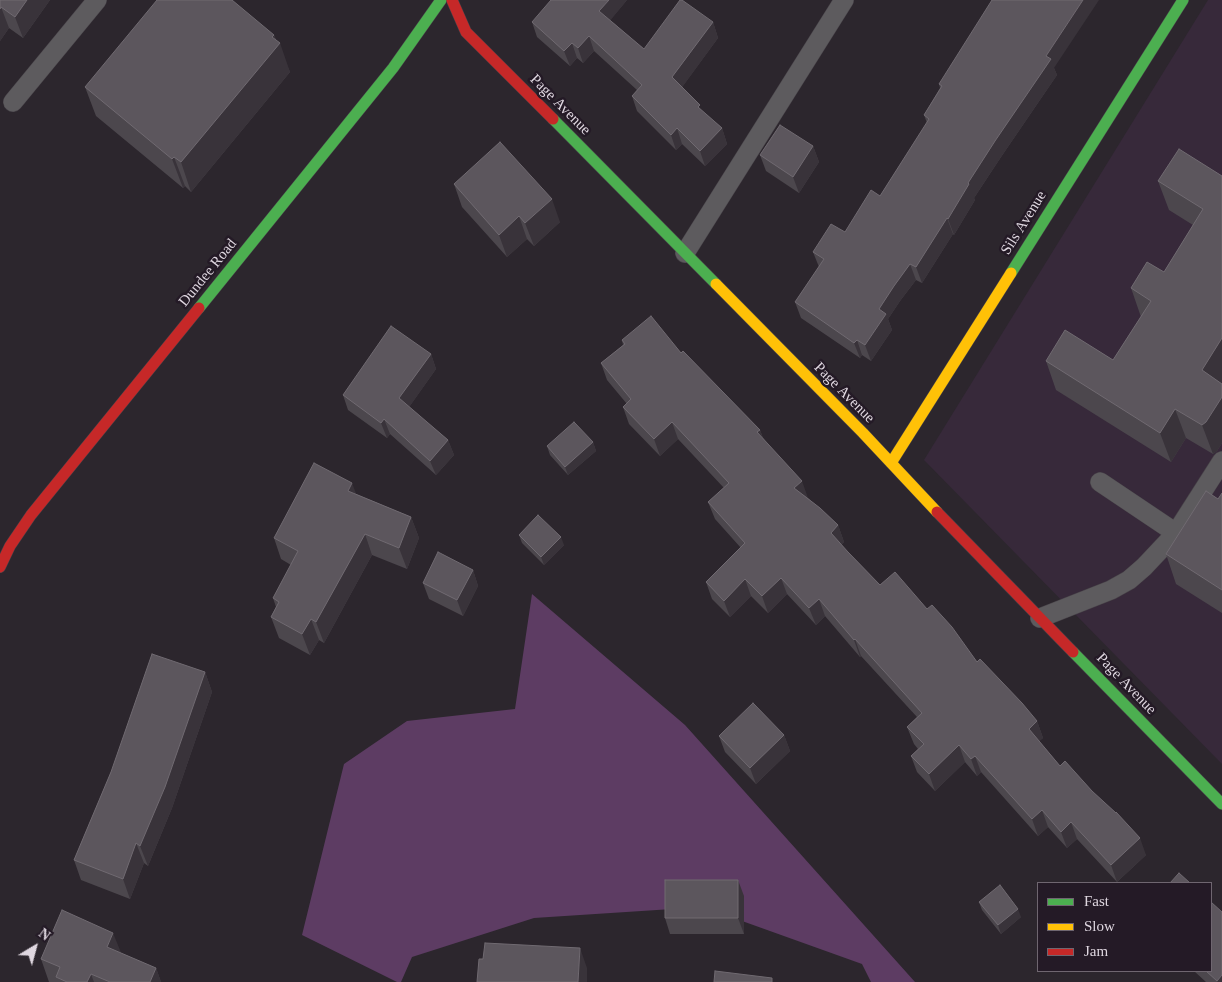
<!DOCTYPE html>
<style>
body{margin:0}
#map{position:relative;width:1222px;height:982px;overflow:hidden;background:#2c262d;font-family:Georgia,serif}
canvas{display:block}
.legend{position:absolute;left:1037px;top:882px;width:175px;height:90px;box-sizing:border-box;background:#241a26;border:1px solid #6f6670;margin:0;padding:6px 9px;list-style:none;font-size:15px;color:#dfd7e0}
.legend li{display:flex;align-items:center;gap:10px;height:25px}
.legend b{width:25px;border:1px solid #6f6670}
.north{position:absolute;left:10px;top:922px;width:50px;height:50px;-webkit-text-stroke:4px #241a26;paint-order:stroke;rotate:37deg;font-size:14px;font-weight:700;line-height:20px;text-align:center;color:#dfd7e0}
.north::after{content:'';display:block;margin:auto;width:18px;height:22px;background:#dfd7e0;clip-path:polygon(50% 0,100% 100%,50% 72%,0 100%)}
</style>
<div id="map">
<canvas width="1222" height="982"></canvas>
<ul class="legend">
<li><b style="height:6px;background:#4caf50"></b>Fast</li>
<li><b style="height:6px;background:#ffc107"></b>Slow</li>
<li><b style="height:6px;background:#c62828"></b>Jam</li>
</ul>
<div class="north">N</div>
</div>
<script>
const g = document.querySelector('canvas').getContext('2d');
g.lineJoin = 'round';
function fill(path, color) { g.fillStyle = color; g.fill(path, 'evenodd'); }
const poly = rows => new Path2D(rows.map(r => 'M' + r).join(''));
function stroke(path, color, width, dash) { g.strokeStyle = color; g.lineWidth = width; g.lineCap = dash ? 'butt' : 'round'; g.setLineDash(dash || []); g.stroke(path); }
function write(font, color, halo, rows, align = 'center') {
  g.font = font + ' Georgia,serif'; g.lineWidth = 5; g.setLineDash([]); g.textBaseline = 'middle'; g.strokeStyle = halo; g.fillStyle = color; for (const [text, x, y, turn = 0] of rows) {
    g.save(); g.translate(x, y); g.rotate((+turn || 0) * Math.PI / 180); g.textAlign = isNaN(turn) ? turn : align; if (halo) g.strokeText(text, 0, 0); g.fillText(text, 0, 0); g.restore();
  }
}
const built = poly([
 [1208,0,1222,0,1222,764,924,460]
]);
const green = poly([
 [532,594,685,725,915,982,871,982,862,964,703,907,534,918,412,957,401,982,397,982,302,935,344,764,407,721,515,709]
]);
const lane = poly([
 [13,102,97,0],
 [685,253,844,0],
 [1100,482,1176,533],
 [1040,618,1111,590,1129,580,1144,567,1176,533,1222,461]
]);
const fast = poly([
 [553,119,716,284],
 [1011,273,1183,0],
 [199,308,393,68,441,0],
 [1073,652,1222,804]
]);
const slow = poly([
 [716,284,863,433,937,512],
 [891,463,1011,273]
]);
const jam = poly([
 [452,0,466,32,553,119],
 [937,512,1073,652],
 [0,567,10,546,31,515,199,308]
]);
const wall = poly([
 [0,0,50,0,23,38,9,28,0,41],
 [627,0,610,20,644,49,713,22,718,38,682,87,702,111,722,128,727,144,705,166,682,144,676,150,637,111,632,96,637,90,594,51,583,63,577,58,570,66,537,37,532,22],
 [274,35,290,72,191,192,185,186,183,188,96,116,85,87],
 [1054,68,1057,75,1001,157,974,198,975,200,954,235,953,234,922,283,916,280,900,301,888,319,892,330,871,361,862,355,860,358,801,318,795,302,819,267,813,252,845,232,880,196,927,123,924,115,940,88,939,84],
 [813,146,819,162,799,193,766,171,760,155],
 [1222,176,1222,443,1217,451,1213,454,1186,438,1171,462,1056,390,1046,361,1113,360,1141,317,1131,288,1164,272,1193,225,1169,210,1158,181],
 [454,184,560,222,534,246,527,239,507,257,462,207],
 [622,340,681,353,760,430,763,438,808,498,838,525,844,542,841,545,880,585,927,609,977,662,1037,721,1043,738,1039,741,1060,766,1146,855,1117,882,1077,839,1067,848,1048,827,1038,836,981,772,977,776,965,762,935,791,917,772,911,756,918,749,914,744,907,727,917,717,861,656,860,657,825,616,816,625,787,594,768,613,751,596,730,617,712,599,706,582,741,548,715,519,708,502,724,488,678,439,660,456,629,424,623,407,627,404,607,380,601,363,623,345],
 [431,354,436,369,409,407,448,440,454,455,436,475,390,434,387,438,348,410,343,395],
 [593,442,596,451,568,475,550,455,547,446],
 [1222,493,1222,613,1176,584,1166,554,1218,499],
 [356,494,411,517,419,538,407,569,372,555,324,643,319,640,310,655,279,638,271,617,276,607,273,598,291,565,281,559,274,538],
 [519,535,564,545,544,565,522,543],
 [473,570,478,586,463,616,429,599,423,583],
 [205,672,212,692,172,808,148,866,144,863,130,899,81,880,74,860,111,772],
 [784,735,790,751,756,784,725,752,719,736],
 [744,896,744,934,670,934,665,918],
 [979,902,1021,917,1001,934,982,910],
 [121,953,156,968,161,982,49,982,41,959],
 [1194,971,1211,971,1222,982,1206,982]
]);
const shadedWall = poly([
 [27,0,50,0,23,38,15,17],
 [609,0,627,0,605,27,599,11],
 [1083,0,1099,0,1054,68,1057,75,1001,157,974,198,975,200,954,235,948,219,968,183,1046,56],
 [1,7,9,28,0,41,0,9],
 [713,22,718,38,678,93,672,77],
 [274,35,278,45,280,43,290,72,191,192,181,162],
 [589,36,594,51,583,63,578,48],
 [572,43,577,58,570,66,564,51],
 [677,128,682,144,676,150,671,135],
 [722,128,727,144,705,166,700,151],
 [813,146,819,162,799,193,793,177],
 [174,157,185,186,183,188,172,159],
 [552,199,560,222,534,246,525,223],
 [519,216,527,239,507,257,499,235],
 [947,218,953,234,922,283,916,267],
 [910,264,916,280,900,301,888,319,892,330,871,361,865,345,879,309,894,286],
 [1222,338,1222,384,1202,370],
 [857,340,862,355,860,358,854,343],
 [431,354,436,369,405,413,399,398],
 [1222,397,1222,443,1217,451,1213,454,1202,425],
 [1175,409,1186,438,1171,462,1160,433],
 [384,419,390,434,387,438,381,423],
 [672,422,678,439,660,456,654,439],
 [760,430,766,447,757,432],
 [448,440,454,455,436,475,430,461],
 [593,442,596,451,568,475,565,467],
 [802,481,808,498,794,488],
 [352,483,360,504,348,491],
 [411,517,419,538,407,569,399,548],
 [838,525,844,542,837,549,831,533],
 [365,534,372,555,324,643,316,622],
 [561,537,564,545,544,565,541,557],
 [473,570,478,586,463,616,457,600],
 [781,578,787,594,768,613,762,596],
 [745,579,751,596,730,617,724,601],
 [819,599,825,616,816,625,809,608],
 [311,619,319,640,310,655,302,634],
 [855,639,861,656,860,657,854,640],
 [205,672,212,692,172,808,148,866,140,846],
 [1037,721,1043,738,1035,745,1029,729],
 [784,735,790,751,756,784,750,768],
 [959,745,965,762,935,791,929,774],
 [975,756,981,772,977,776,971,759],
 [1042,810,1048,827,1038,836,1032,819],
 [1071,822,1077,839,1067,848,1061,832],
 [1140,838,1146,855,1117,882,1111,865],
 [136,843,144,863,130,899,123,879],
 [738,880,744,896,744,934,738,918],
 [1018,909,1021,917,1001,934,998,925],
 [113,933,122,955,107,947],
 [580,948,587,968,587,982,578,982],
 [156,968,161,982,150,982],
 [91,974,94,982,87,982],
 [1222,975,1222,982,1218,982,1217,981]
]);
const building = poly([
 [0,0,27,0,15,17,1,7,0,9,0,0],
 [157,0,232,0,274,35,272,37,280,43,181,162,174,157,172,159,85,87,157,0],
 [551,0,609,0,599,11,644,49,680,0,682,0,713,22,672,77,700,105,698,107,722,128,700,151,677,128,671,135,632,96,642,85,589,36,578,48,572,43,564,51,532,22,551,0],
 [992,0,1083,0,1046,56,1051,59,995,141,968,183,969,184,948,219,947,218,916,267,910,264,894,286,879,309,886,314,865,345,857,340,854,343,795,302,824,259,813,252,831,224,845,232,871,190,880,196,929,119,924,115,942,86,939,84,992,0],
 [780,125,813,146,793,177,760,155,780,125],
 [500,142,552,199,525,223,519,216,499,235,454,184,500,142],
 [1179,149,1222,176,1222,338,1202,370,1222,384,1222,397,1206,422,1202,425,1175,409,1160,433,1046,361,1065,330,1113,360,1151,301,1131,288,1147,262,1164,272,1203,209,1158,181,1179,149],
 [651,316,681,353,683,351,760,430,757,432,802,481,794,488,820,508,838,525,831,533,848,552,880,585,895,572,927,609,932,605,952,627,977,662,980,659,1022,703,1037,721,1029,729,1060,766,1065,761,1092,791,1116,813,1116,812,1140,838,1111,865,1071,822,1061,832,1042,810,1032,819,975,756,971,759,959,745,929,774,911,756,924,744,907,727,922,713,855,639,854,640,819,599,809,608,781,578,762,596,745,579,724,601,706,582,745,543,708,502,729,483,672,422,654,439,623,407,631,399,601,363,625,344,622,340,651,316],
 [391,326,431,354,399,398,448,440,430,461,384,419,381,423,343,395,391,326],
 [574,422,593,442,565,467,547,446,574,422],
 [314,463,352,483,348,491,411,517,399,548,365,534,316,622,311,619,302,634,271,617,279,602,273,598,298,551,274,538,314,463],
 [1206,491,1218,499,1222,493,1222,590,1166,554,1206,491],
 [538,515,561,537,541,557,519,535,538,515],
 [438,552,473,570,457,600,423,583,438,552],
 [152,654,205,672,165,787,140,846,136,843,123,879,74,860,111,772,152,654],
 [753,703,784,735,750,768,719,736,753,703],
 [1179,873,1190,883,1170,883,1179,873],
 [665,880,738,880,738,918,665,918,665,880],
 [1000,885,1018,909,998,925,979,902,1000,885],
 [1211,902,1222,912,1222,975,1217,981,1206,971,1211,971,1211,902],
 [62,910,113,933,107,947,156,968,150,982,110,982,91,974,87,982,67,982,56,977,60,967,41,959,62,910],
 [485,943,580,948,578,982,477,982,479,959,483,959,485,943],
 [715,971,772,978,772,982,714,982,715,971]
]);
const streetNames = [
 ["Page Avenue",560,105,45],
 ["Sils Avenue",1024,223,-58],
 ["Dundee Road",208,273,-51],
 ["Page Avenue",844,393,45],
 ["Page Avenue",1126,684,46]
];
fill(built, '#37293a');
fill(green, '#5d3c63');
stroke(lane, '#484349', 20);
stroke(fast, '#484349', 12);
stroke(slow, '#484349', 12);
stroke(jam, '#484349', 12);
stroke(lane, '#5d5b5e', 19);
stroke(fast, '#4caf50', 11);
stroke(slow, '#ffc107', 11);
stroke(jam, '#c62828', 11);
fill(wall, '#4c474d');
fill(shadedWall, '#39333a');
fill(building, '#5c565d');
stroke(building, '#706a71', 1);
write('15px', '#dfd7e0', '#241a26', streetNames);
</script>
